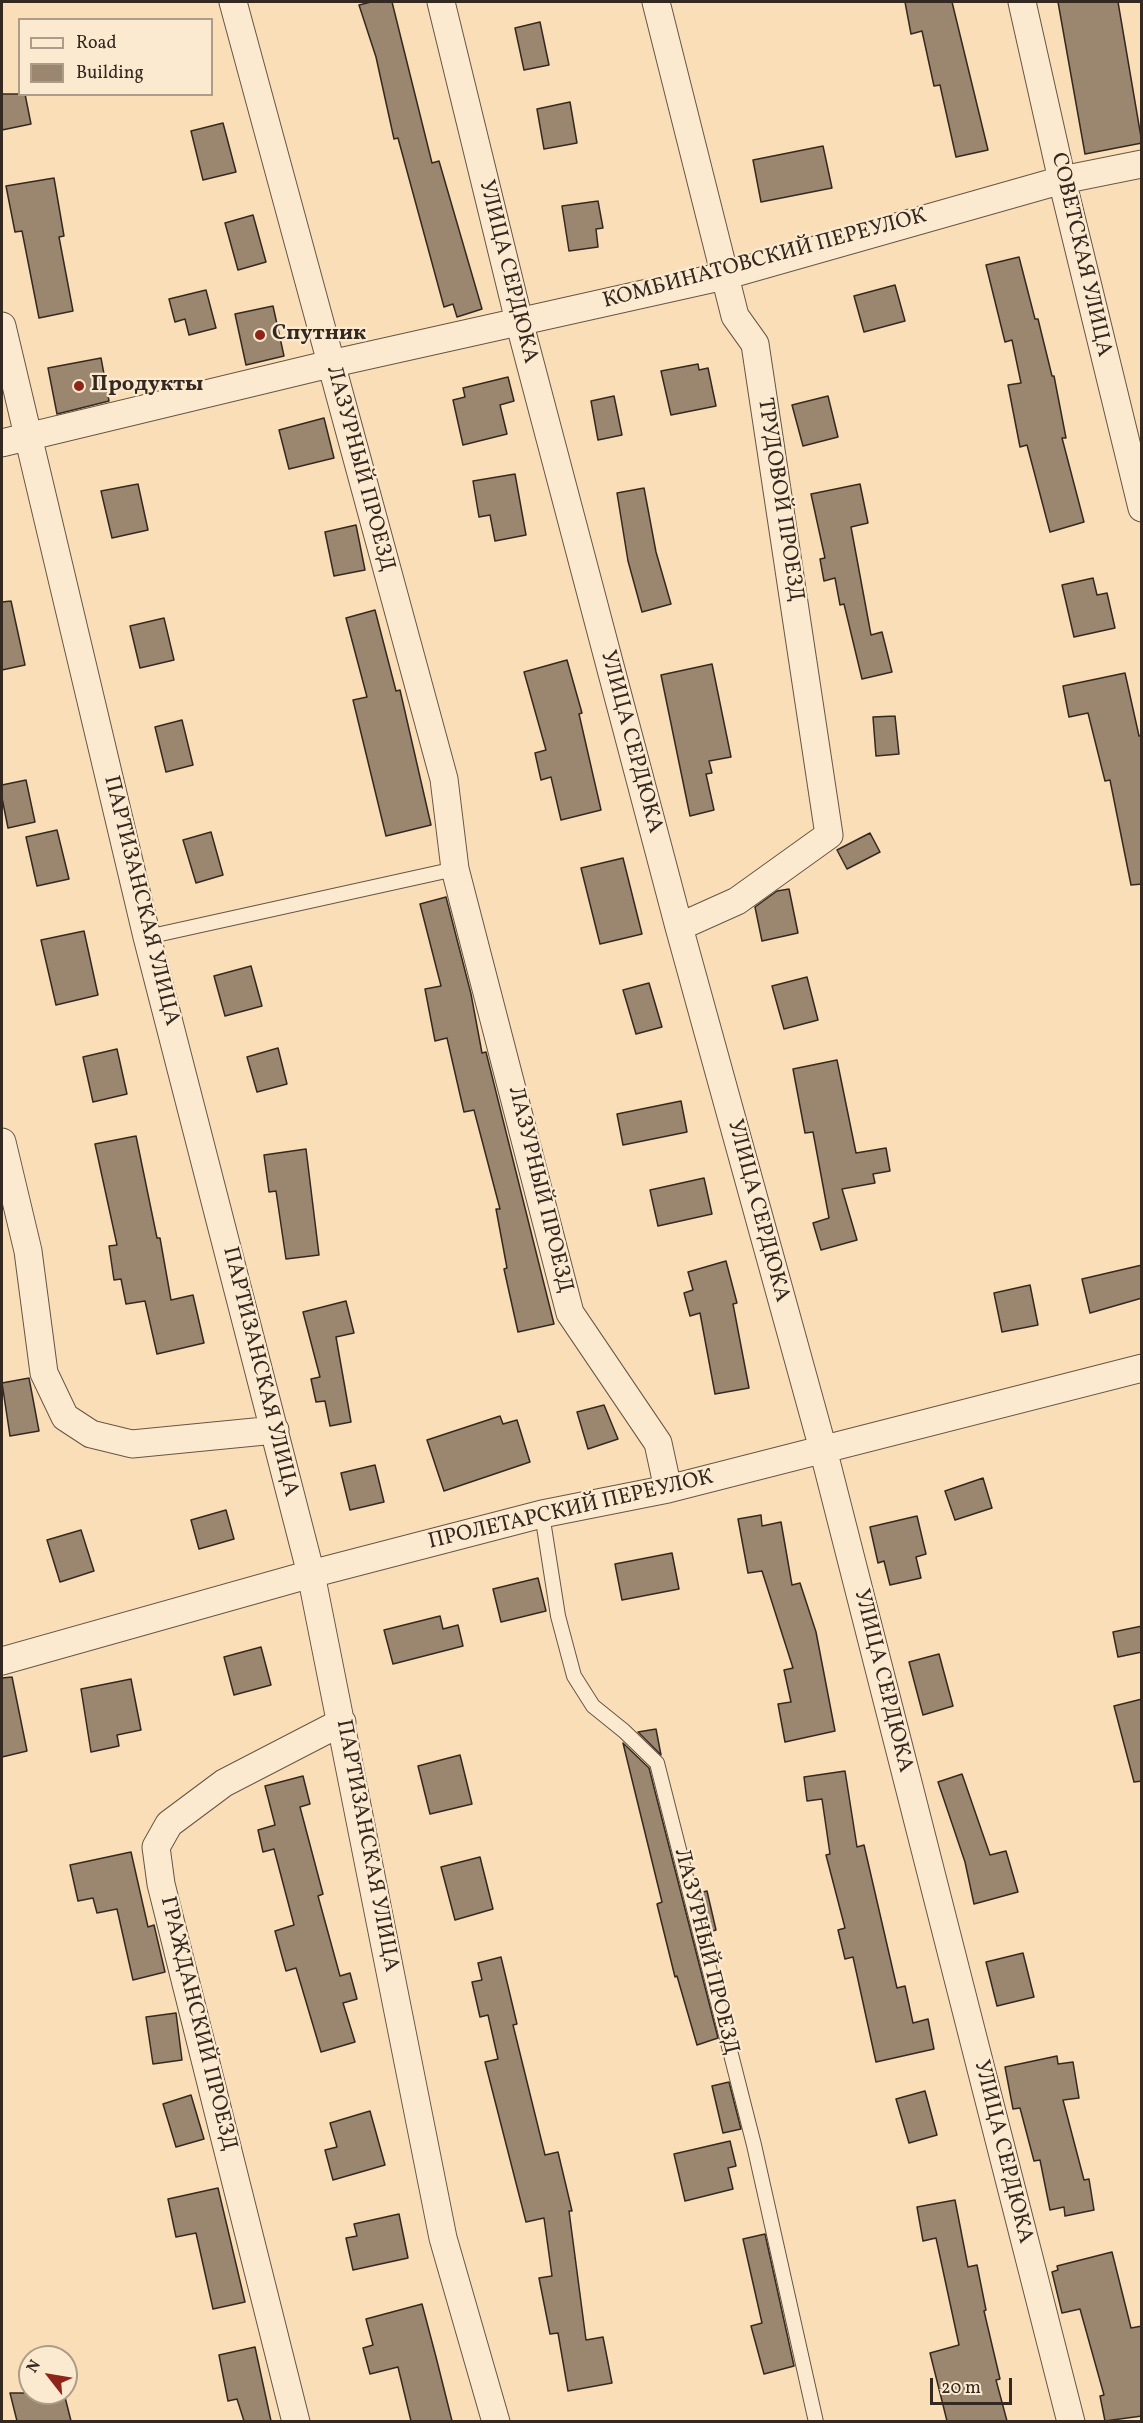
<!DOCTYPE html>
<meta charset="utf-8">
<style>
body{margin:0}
#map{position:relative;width:1143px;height:2423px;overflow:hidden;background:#fadeb7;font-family:Vollkorn,serif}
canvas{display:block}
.frame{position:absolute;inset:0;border:3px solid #342920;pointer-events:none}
.legend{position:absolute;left:18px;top:18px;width:195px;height:78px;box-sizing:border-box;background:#fcead0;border:2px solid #ac9d8a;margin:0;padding:8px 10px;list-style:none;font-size:18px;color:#342920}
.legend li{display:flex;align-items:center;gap:12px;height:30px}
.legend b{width:30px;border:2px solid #ac9d8a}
.north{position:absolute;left:18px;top:2345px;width:60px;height:60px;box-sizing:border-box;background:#fcead0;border:2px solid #ac9d8a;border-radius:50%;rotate:301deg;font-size:16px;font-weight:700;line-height:24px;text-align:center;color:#342920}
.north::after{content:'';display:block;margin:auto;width:21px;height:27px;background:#8f2418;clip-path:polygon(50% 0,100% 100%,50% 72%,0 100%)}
.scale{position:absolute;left:930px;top:2378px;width:82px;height:27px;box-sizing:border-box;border:3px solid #342920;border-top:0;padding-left:8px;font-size:18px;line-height:21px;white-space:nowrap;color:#342920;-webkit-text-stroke:4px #fcead0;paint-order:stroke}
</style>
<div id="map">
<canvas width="1143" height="2423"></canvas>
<div class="frame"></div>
<ul class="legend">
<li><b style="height:8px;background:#fcead0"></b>Road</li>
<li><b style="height:16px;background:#9b876f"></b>Building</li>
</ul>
<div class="north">N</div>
<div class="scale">20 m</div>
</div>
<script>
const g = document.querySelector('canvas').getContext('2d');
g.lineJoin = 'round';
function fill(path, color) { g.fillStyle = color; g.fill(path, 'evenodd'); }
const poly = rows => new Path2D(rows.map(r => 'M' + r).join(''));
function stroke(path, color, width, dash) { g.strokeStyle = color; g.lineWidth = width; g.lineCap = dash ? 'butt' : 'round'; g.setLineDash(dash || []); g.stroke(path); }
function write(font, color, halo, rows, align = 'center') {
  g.font = font + ' Vollkorn,serif'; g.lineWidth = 4.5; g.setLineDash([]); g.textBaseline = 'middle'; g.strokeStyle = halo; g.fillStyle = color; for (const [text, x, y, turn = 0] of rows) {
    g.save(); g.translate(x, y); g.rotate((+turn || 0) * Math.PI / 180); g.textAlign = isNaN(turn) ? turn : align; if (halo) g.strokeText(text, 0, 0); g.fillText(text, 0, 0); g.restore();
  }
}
const building = poly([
 [371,2,392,2,432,163,439,161,482,309,457,317,453,304,444,307,398,138,394,139,376,57,359,5,371,2],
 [905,2,952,2,988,150,956,157,940,85,934,86,922,31,911,34,905,2],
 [1058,2,1118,2,1142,143,1085,154,1058,2],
 [540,22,549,65,524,70,515,28,540,22],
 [2,94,25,94,31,124,2,130,2,94],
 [570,102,577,143,544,149,537,109,570,102],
 [223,123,236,172,203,180,191,131,223,123],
 [823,146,832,188,761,202,753,160,823,146],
 [54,178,64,236,59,237,73,311,39,318,22,231,15,232,6,186,54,178],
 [598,201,603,228,596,229,598,247,569,251,562,206,598,201],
 [253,215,266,262,238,270,225,223,253,215],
 [1019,257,1035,319,1038,319,1052,376,1054,376,1066,438,1062,438,1084,522,1050,532,1027,445,1020,447,1008,385,1021,383,1012,340,1005,342,986,265,1019,257],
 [895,285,905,321,864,332,854,296,895,285],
 [206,290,216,328,189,335,185,319,175,322,169,299,206,290],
 [273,306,284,356,246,365,235,314,273,306],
 [101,358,109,401,57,414,48,368,101,358],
 [698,364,699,370,708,368,716,406,671,415,661,371,698,364],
 [508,377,514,401,500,405,507,434,463,445,453,400,465,397,463,388,508,377],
 [614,396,622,435,598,440,591,401,614,396],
 [828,396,838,437,803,446,792,405,828,396],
 [324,418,334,458,289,469,279,430,324,418],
 [515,474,526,535,495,541,490,515,479,517,473,481,515,474],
 [138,484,148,530,112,538,101,491,138,484],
 [860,484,868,523,851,527,871,635,882,632,892,672,862,679,844,604,840,605,835,578,824,581,820,559,825,558,811,494,860,484],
 [644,488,656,552,671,604,642,612,628,561,617,493,644,488],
 [356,525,365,570,334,576,325,532,356,525],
 [1093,578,1097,595,1107,593,1115,628,1074,637,1062,585,1093,578],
 [11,601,25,665,2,670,2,602,11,601],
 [375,610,396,691,400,690,431,825,386,836,353,700,367,697,346,618,375,610],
 [164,618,174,660,140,668,130,626,164,618],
 [567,660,582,713,579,714,601,810,561,820,551,777,541,780,535,753,546,750,524,672,567,660],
 [712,664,731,757,709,761,712,773,706,774,714,810,690,816,661,675,712,664],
 [1125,673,1139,736,1142,735,1142,884,1131,885,1110,780,1105,781,1088,713,1069,717,1063,686,1125,673],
 [895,716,899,754,876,756,873,717,895,716],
 [182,720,193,765,166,772,155,727,182,720],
 [26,780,35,822,8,828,2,798,2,785,26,780],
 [57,830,69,879,37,886,26,837,57,830],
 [211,832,223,875,196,883,183,840,211,832],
 [870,833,880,852,847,869,837,850,870,833],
 [623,858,642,934,600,944,581,868,623,858],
 [789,889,798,933,762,941,755,907,777,891,789,889],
 [446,897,471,994,482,1053,486,1052,554,1324,518,1332,504,1269,507,1268,496,1209,500,1209,474,1110,464,1112,447,1038,435,1041,425,989,441,986,420,904,446,897],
 [84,931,98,995,56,1005,41,940,84,931],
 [251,966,262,1006,225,1016,214,976,251,966],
 [807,977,818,1020,784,1029,772,986,807,977],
 [649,983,662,1027,636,1034,623,990,649,983],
 [278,1048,287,1084,257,1092,247,1057,278,1048],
 [117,1049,127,1094,93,1102,83,1057,117,1049],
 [837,1060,856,1153,886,1148,890,1171,873,1174,875,1183,842,1189,857,1240,821,1250,813,1223,829,1218,813,1132,805,1133,793,1069,837,1060],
 [681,1101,687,1132,623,1145,617,1114,681,1101],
 [136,1136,157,1238,160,1238,171,1300,193,1295,204,1343,157,1354,145,1301,126,1304,121,1279,114,1280,109,1246,117,1245,95,1144,136,1136],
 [306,1149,319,1255,286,1259,276,1191,269,1192,264,1155,306,1149],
 [704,1178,712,1214,658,1226,650,1190,704,1178],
 [726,1261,737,1303,733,1304,749,1388,715,1394,700,1313,690,1316,684,1293,693,1290,688,1272,726,1261],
 [1142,1265,1142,1298,1090,1313,1082,1279,1142,1265],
 [1030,1285,1038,1325,1002,1332,994,1293,1030,1285],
 [346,1301,354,1333,336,1337,351,1422,330,1426,325,1401,316,1402,311,1379,320,1377,303,1312,346,1301],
 [29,1378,39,1431,10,1436,2,1383,29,1378],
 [604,1405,618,1439,588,1449,577,1412,604,1405],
 [500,1416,503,1424,517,1420,530,1462,444,1491,427,1440,500,1416],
 [375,1465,384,1502,350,1510,341,1473,375,1465],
 [983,1478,992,1508,955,1520,945,1491,983,1478],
 [226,1510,234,1539,199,1549,191,1520,226,1510],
 [761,1515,762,1526,781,1522,792,1585,800,1583,816,1632,835,1731,785,1742,778,1704,791,1702,784,1670,793,1668,762,1571,748,1573,738,1519,761,1515],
 [917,1516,926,1554,916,1557,921,1578,890,1585,884,1561,878,1563,870,1527,917,1516],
 [81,1530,94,1571,60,1582,47,1540,81,1530],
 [672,1553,679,1589,622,1600,615,1564,672,1553],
 [538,1578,546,1611,501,1622,493,1589,538,1578],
 [440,1616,443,1629,458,1625,463,1646,393,1664,384,1630,440,1616],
 [1142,1626,1142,1652,1118,1657,1113,1632,1142,1626],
 [261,1647,271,1685,234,1695,224,1657,261,1647],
 [939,1654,953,1706,923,1715,909,1662,939,1654],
 [12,1677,27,1751,2,1757,2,1678,12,1677],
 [131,1679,141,1730,117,1735,119,1746,91,1752,81,1689,131,1679],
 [1142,1699,1142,1781,1134,1782,1114,1706,1142,1699],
 [656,1729,661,1755,638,1732,656,1729],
 [623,1743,649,1768,718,2038,697,2045,677,1976,675,1977,657,1904,662,1902,623,1743],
 [460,1755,472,1804,430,1814,418,1766,460,1755],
 [845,1771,857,1847,864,1845,897,1988,905,1986,913,2023,928,2019,934,2049,876,2062,853,1957,845,1959,838,1930,845,1928,826,1855,830,1854,822,1799,807,1801,804,1777,845,1771],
 [962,1774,990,1855,1006,1851,1018,1892,974,1904,965,1862,938,1782,962,1774],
 [303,1776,310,1804,300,1807,323,1894,318,1896,340,1976,350,1973,357,1999,343,2003,355,2042,321,2052,296,1968,286,1971,275,1931,294,1925,274,1849,263,1852,258,1830,275,1825,265,1786,303,1776],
 [131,1852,148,1927,154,1925,165,1972,133,1980,117,1909,97,1913,93,1898,78,1901,70,1865,131,1852],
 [480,1857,493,1909,455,1920,441,1867,480,1857],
 [707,1891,716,1930,709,1932,699,1893,707,1891],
 [1023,1953,1034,1997,997,2006,986,1962,1023,1953],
 [501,1957,517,2024,513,2025,545,2155,558,2152,572,2211,569,2211,586,2340,603,2337,612,2383,568,2391,558,2333,550,2334,539,2278,552,2276,544,2218,526,2222,485,2062,498,2059,488,2015,480,2017,472,1982,482,1980,478,1963,501,1957],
 [176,2013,182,2060,153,2064,146,2017,176,2013],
 [1057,2056,1058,2064,1073,2062,1079,2098,1063,2100,1084,2180,1089,2179,1094,2210,1065,2216,1064,2207,1050,2210,1040,2160,1034,2161,1020,2108,1013,2109,1005,2067,1057,2056],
 [729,2082,741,2129,723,2133,712,2086,729,2082],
 [925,2091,937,2135,909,2143,896,2099,925,2091],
 [191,2095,204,2139,176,2147,163,2104,191,2095],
 [370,2111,385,2165,333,2180,325,2150,337,2147,330,2123,370,2111],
 [730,2141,736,2166,728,2168,733,2189,685,2201,674,2154,730,2141],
 [218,2188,245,2302,213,2309,196,2233,176,2237,168,2199,218,2188],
 [955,2200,968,2267,977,2265,986,2310,984,2311,1000,2379,996,2380,1007,2421,947,2421,930,2353,959,2345,936,2238,923,2241,917,2207,955,2200],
 [399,2214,408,2258,353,2270,346,2238,357,2236,354,2224,399,2214],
 [765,2234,794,2366,764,2374,751,2326,762,2323,743,2239,765,2234],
 [1112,2252,1131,2328,1142,2326,1142,2416,1105,2421,1100,2396,1104,2395,1080,2309,1062,2313,1052,2272,1058,2270,1057,2266,1112,2252],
 [422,2304,436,2357,452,2421,411,2421,398,2367,370,2374,363,2348,373,2345,366,2319,422,2304],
 [255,2347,271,2421,244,2421,237,2399,228,2401,219,2355,255,2347],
 [10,2393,64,2393,71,2421,17,2421,10,2393]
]);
const lane = poly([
 [147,937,455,869],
 [542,1514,558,1616,574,1676,593,1706,624,1731,657,1763,754,2145,816,2422]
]);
const street = poly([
 [233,2,444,779,455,869,570,1313,658,1443,668,1489],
 [441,2,519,321,679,927,823,1449,1071,2422],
 [656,2,735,316,755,344,829,835,737,901,679,927],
 [1022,2,1062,180,1142,508],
 [2,326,147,937,311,1574,443,2238,496,2422],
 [2,443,330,364,724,276,1062,180,1142,164],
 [2,1142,28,1251,44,1373,65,1417,91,1434,132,1444,275,1430],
 [2,1661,311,1574,542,1514,668,1489,1142,1368],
 [296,2422,161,1884,156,1847,169,1824,224,1783,342,1722]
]);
const markers = [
 [260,335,6,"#8f2418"],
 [79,386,6,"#8f2418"]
];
const streetNames = [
 ["СОВЕТСКАЯ УЛИЦА",1080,255,77],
 ["КОМБИНАТОВСКИЙ ПЕРЕУЛОК",765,260,-15],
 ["УЛИЦА СЕРДЮКА",507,272,76],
 ["ЛАЗУРНЫЙ ПРОЕЗД",359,469,75],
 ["ТРУДОВОЙ ПРОЕЗД",779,500,81],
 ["УЛИЦА СЕРДЮКА",630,742,75],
 ["ПАРТИЗАНСКАЯ УЛИЦА",140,901,76],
 ["ЛАЗУРНЫЙ ПРОЕЗД",539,1190,76],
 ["УЛИЦА СЕРДЮКА",757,1211,75],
 ["ПАРТИЗАНСКАЯ УЛИЦА",259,1372,76],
 ["ПРОЛЕТАРСКИЙ ПЕРЕУЛОК",571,1511,-13],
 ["УЛИЦА СЕРДЮКА",882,1681,76],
 ["ПАРТИЗАНСКАЯ УЛИЦА",366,1846,79],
 ["ЛАЗУРНЫЙ ПРОЕЗД",705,1952,76],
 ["ГРАЖДАНСКИЙ ПРОЕЗД",197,2024,76],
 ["УЛИЦА СЕРДЮКА",1002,2152,76]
];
const poiNames = [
 ["Спутник",272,335],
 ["Продукты",91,386]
];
fill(building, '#9b876f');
stroke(building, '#342920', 1.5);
stroke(lane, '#665646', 16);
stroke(street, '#665646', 29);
stroke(lane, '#fcead0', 14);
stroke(street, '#fcead0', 27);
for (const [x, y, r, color] of markers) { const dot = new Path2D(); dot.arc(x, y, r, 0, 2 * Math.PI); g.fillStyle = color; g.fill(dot); stroke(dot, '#fcead0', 2); }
write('22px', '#342920', '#fcead0', streetNames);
write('bold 22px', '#342920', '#fcead0', poiNames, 'left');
</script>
